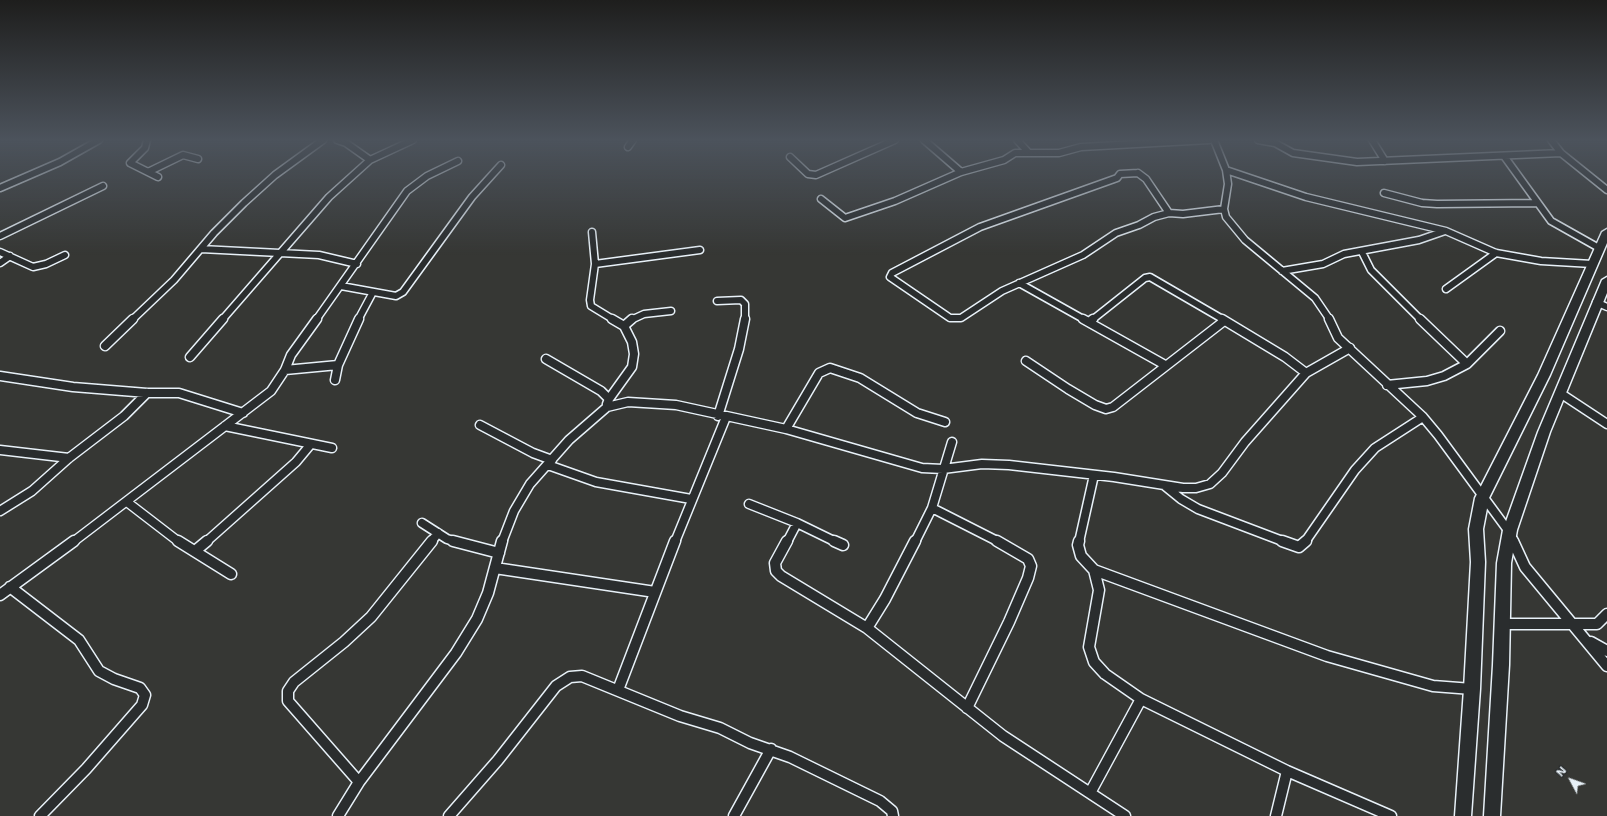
<!DOCTYPE html>
<style>
body{margin:0}
#map{position:relative;width:1607px;height:816px;overflow:hidden;background:#363734;font-family:"Shantell Sans",sans-serif}
canvas{display:block}
.north{position:absolute;left:1551px;top:760px;width:40px;height:40px;-webkit-text-stroke:3px #2a2d2e;paint-order:stroke;rotate:311deg;font-size:11px;font-weight:700;line-height:16px;text-align:center;color:#e8f1f8}
.north::after{content:'';display:block;margin:auto;width:14px;height:18px;background:#e8f1f8;clip-path:polygon(50% 0,100% 100%,50% 72%,0 100%)}
</style>
<div id="map">
<canvas width="1607" height="816"></canvas>
<div class="north">N</div>
</div>
<script>
const g = document.querySelector('canvas').getContext('2d');
g.lineJoin = 'round';
const poly = rows => new Path2D(rows.map(r => 'M' + r).join(''));
function stroke(path, color, width, dash) { g.strokeStyle = color; g.lineWidth = width; g.lineCap = dash ? 'butt' : 'round'; g.setLineDash(dash || []); g.stroke(path); }
function fill(path, color) { g.fillStyle = color; g.fill(path, 'evenodd'); }
const streetFar2 = poly([
 [147,140,145,148,130,163,158,177],
 [337,140,346,143,370,160],
 [924,140,961,172],
 [1017,140,1028,152],
 [1214,140,1226,170,1228,184,1224,209,1226,217,1245,240,1315,298,1330,320],
 [1258,140,1275,143,1293,153,1357,162,1561,153],
 [1372,140,1385,161],
 [1551,140,1561,153,1607,190],
 [628,147,633,140],
 [1504,156,1551,221,1599,248],
 [790,157,808,174,816,175,895,140],
 [1226,170,1306,197,1446,231,1496,253,1541,261,1592,264],
 [148,172,183,155,198,159],
 [1138,173,1146,179,1169,213,1154,217,1139,225,1116,233,1083,255,1002,291,961,318,950,318,890,277,892,273,980,227,1117,178,1120,174,1138,173],
 [0,188,60,162,99,140],
 [1384,193,1422,203,1437,204,1537,203],
 [821,199,845,218,895,201,961,172,1004,160,1015,153,1059,153,1081,147,1209,140],
 [1169,213,1183,214,1224,209],
 [592,232,595,264,590,300,591,306,614,320],
 [0,236,103,186],
 [201,249,319,255,357,264],
 [0,252,33,267,46,264,65,255],
 [1362,252,1371,270,1421,320],
 [0,263,10,256],
 [595,264,700,250],
 [1282,271,1323,264,1344,254,1419,240,1445,231],
 [1019,283,1085,320],
 [341,286,396,296,403,292,472,197,501,165],
 [1446,289,1496,253],
 [717,301,741,300,745,304,745,320],
 [1596,302,1607,307],
 [132,320,174,280,214,233,244,203,275,175,323,140],
 [222,320,329,197,370,160,413,140],
 [316,320,407,191,427,176,458,161],
 [358,320,373,292],
 [631,320,644,314,671,311],
 [1092,320,1145,278,1150,277,1224,320]
]);
const streetFar1 = poly([
 [1083,319,1165,365],
 [1222,319,1285,357,1306,373],
 [1329,319,1338,338,1423,417,1438,435,1510,533,1514,542],
 [1420,319,1467,364],
 [1089,322,1093,319],
 [624,326,632,319],
 [105,346,133,319],
 [190,357,223,319],
 [546,359,601,391,609,399,607,404],
 [1026,361,1068,389,1095,405,1106,409,1113,407,1224,321],
 [285,370,338,365],
 [0,376,73,387,147,393,179,393,243,413],
 [335,380,338,365,359,319],
 [1387,385,1427,381,1444,376,1467,364,1500,331],
 [1560,393,1607,424],
 [609,399,632,367,634,354,632,342,624,326,612,319],
 [718,416,739,349,745,319],
 [480,425,533,453,552,460],
 [225,426,332,448],
 [786,429,819,373,830,368,860,378,917,413,945,422],
 [0,450,69,458],
 [548,465,596,482,691,499],
 [1165,486,1181,499,1198,509,1285,542],
 [127,502,179,542],
 [749,504,797,523],
 [932,508,999,542],
 [0,511,32,491,69,458,124,416,147,393],
 [422,523,447,539,457,542],
 [73,542,271,391,285,370,291,355,317,319],
 [206,542,296,462,311,444],
 [431,542,438,533],
 [502,542,514,511,530,484,569,440,607,407,628,402,676,405,786,429,922,468,943,469,982,464,1009,465,1114,477,1183,488,1196,488,1210,484,1222,473,1245,442,1306,373,1350,348],
 [675,542,726,417],
 [787,542,797,523,836,542],
 [915,542,932,508,952,442],
 [1079,542,1094,475],
 [1305,542,1355,470,1375,448,1423,417]
]);
const street = poly([
 [178,541,231,574],
 [453,541,499,553],
 [787,541,775,563,776,571,781,576,867,628,1003,736,1125,816],
 [834,541,843,545],
 [1079,541,1078,545,1081,556,1094,570,1099,590,1089,647,1094,662,1105,674,1141,699,1287,771,1391,816],
 [1282,541,1299,547,1306,541],
 [1513,541,1525,567,1607,666],
 [195,551,207,541],
 [495,568,655,592],
 [1094,570,1327,656,1433,686,1472,689],
 [10,587,79,640,99,671,114,679,140,688,145,695,142,705,86,769,40,816],
 [0,595,74,541],
 [1502,624,1597,624,1607,614],
 [867,628,885,599,915,541],
 [1591,642,1607,651],
 [618,690,675,541],
 [967,708,1009,622,1028,578,1031,566,1028,559,997,541],
 [359,782,288,701,288,691,294,682,344,642,371,617,432,541],
 [1090,793,1141,699],
 [338,816,359,782,456,653,477,619,488,593,502,541],
 [449,816,498,760,556,686,570,677,582,676,680,716,720,728,750,743,790,757,880,801,892,811,893,816],
 [734,816,771,749],
 [1276,816,1287,771]
]);
const secondary = poly([
 [1607,229,1607,243,1550,375,1489,498,1483,529,1485,562,1480,689,1471,816,1455,816,1464,689,1471,562,1469,529,1475,498,1538,375,1602,232,1607,229],
 [1607,277,1607,293,1550,432,1517,530,1511,563,1509,665,1500,816,1484,816,1493,665,1497,563,1503,530,1538,432,1602,280,1607,277]
]);
stroke(streetFar2, '#e8f1f8', 9);
stroke(streetFar1, '#e8f1f8', 11);
stroke(street, '#e8f1f8', 13);
stroke(secondary, '#e8f1f8', 3);
stroke(streetFar2, '#2a2d2e', 6);
stroke(streetFar1, '#2a2d2e', 8);
stroke(street, '#2a2d2e', 10);
fill(secondary, '#2a2d2e');
const sky = g.createLinearGradient(0, 0, 0, 255);
sky.addColorStop(0, '#1e1e1d');
sky.addColorStop(0.55, '#4c535c');
sky.addColorStop(1, '#4c535c00');
g.fillStyle = sky;
g.fillRect(0, 0, 1607, 255);
</script>
